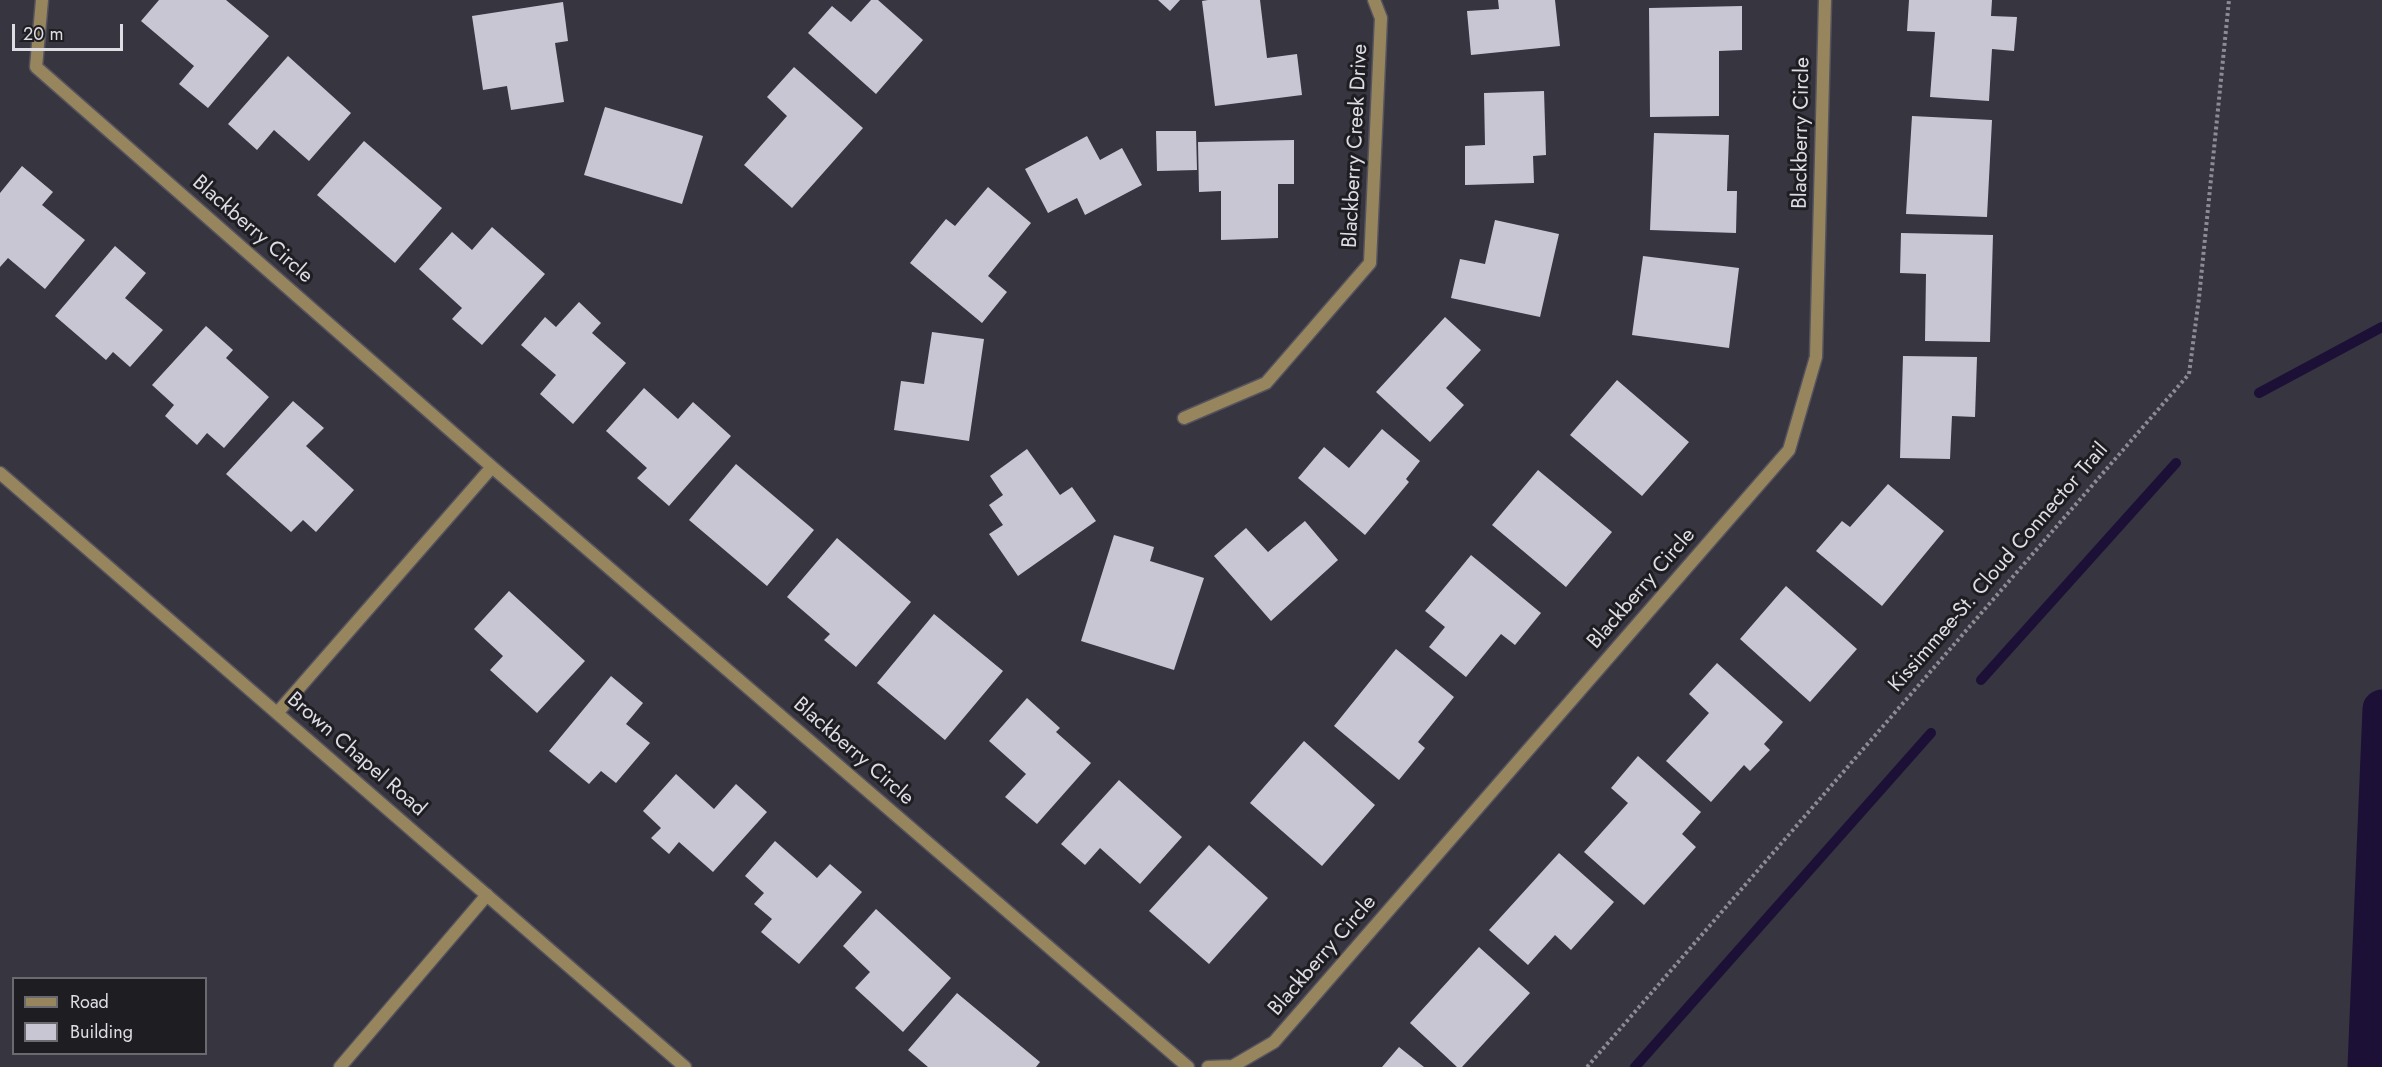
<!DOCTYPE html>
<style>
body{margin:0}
#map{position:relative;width:2382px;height:1067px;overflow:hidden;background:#373540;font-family:Jost,sans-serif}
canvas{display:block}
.legend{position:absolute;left:12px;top:977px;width:195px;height:78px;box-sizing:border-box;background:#1e1d22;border:2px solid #6b6a70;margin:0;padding:8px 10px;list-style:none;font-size:18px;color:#dedde4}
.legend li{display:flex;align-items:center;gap:12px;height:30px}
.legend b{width:30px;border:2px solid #6b6a70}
.scale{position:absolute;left:12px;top:24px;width:111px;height:27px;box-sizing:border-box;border:3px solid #dedde4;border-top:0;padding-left:8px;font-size:18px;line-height:21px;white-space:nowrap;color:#dedde4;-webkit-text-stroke:4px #1e1d22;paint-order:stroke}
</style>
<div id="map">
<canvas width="2382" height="1067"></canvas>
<ul class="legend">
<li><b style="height:8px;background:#96855d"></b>Road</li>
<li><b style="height:16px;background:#c9c6d4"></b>Building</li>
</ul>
<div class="scale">20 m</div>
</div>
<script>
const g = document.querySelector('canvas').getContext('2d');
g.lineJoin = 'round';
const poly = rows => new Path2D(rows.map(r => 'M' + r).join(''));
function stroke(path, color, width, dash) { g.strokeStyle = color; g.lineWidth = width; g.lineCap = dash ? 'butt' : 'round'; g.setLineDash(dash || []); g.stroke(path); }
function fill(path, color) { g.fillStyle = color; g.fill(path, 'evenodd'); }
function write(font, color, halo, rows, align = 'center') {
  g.font = font + ' Jost,sans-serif'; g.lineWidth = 6; g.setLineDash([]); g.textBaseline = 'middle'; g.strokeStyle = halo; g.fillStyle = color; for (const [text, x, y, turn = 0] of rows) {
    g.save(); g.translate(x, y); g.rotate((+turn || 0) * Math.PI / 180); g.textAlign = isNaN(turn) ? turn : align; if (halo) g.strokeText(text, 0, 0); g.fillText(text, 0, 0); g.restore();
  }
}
const stream = poly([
 [2259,393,2382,327],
 [1981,680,2176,463],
 [1635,1067,1931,733]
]);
const canal = poly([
 [2367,1067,2382,709]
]);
const building = poly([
 [159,0,226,0,269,36,208,108,179,84,194,66,141,21],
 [871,0,878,0,923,40,876,94,808,33,832,6,851,22],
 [1158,0,1180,0,1170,11],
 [1208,0,1260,0,1267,58,1297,54,1302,95,1215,106,1202,1],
 [1498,0,1555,0,1560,46,1471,55,1467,11,1499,9],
 [1909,0,1992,0,1991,16,2017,17,2014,51,1992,49,1989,101,1930,97,1935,32,1907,31],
 [563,2,568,41,555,43,564,102,511,110,507,86,483,90,472,16],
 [1742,6,1742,50,1719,51,1719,116,1650,117,1649,8],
 [288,56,351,113,309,161,274,130,257,150,228,124],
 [794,67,863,128,792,208,744,165,787,116,767,97],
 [1544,91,1546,155,1533,156,1534,183,1465,185,1465,146,1485,145,1484,93],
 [605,107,703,136,682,204,584,175],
 [1912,116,1992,120,1987,217,1906,214],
 [1156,131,1196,131,1197,170,1157,171],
 [1654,133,1729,135,1727,191,1737,191,1736,233,1650,230],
 [1087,136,1100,160,1122,148,1142,185,1085,215,1077,198,1048,213,1025,169],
 [1294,140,1294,184,1278,184,1278,238,1221,240,1221,191,1199,192,1198,142],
 [364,141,442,208,395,263,317,195],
 [22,166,53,192,42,205,85,240,45,289,8,258,0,267,0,193],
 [988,187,1031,223,988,276,1007,292,982,323,910,263,946,219,955,226],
 [1495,220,1559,234,1540,317,1451,298,1460,259,1485,264],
 [492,227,545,274,482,345,452,319,462,308,419,269,452,232,472,250],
 [1901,233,1993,235,1990,342,1925,341,1926,274,1900,273],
 [115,246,146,273,125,298,163,330,130,367,113,352,106,360,55,316],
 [1643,256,1739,268,1729,348,1632,335],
 [579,302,601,323,592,333,626,363,573,424,540,394,556,375,521,345,545,317,556,327],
 [1445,317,1481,350,1446,388,1464,405,1430,442,1376,392],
 [206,326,233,350,226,358,269,397,224,448,207,433,197,445,165,416,174,405,152,385],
 [932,332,984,339,969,441,894,430,901,381,924,384],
 [1903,356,1977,357,1975,417,1952,416,1950,459,1900,458],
 [1617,380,1689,442,1642,496,1570,435],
 [644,388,678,419,693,402,731,436,669,506,637,478,647,468,606,431],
 [293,401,324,428,306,446,354,490,316,532,303,520,291,532,226,474],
 [1382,429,1420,461,1406,479,1409,482,1365,535,1298,478,1324,447,1349,468],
 [1027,449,1060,495,1072,487,1096,521,1018,576,989,534,1003,525,989,505,1003,495,990,476],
 [736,464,814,530,767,586,689,520],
 [1538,470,1612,532,1566,587,1492,525],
 [1888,484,1944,531,1882,606,1816,551,1842,521,1850,527],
 [1305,521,1338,560,1271,621,1214,556,1246,528,1268,552],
 [1114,535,1154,547,1150,561,1204,578,1174,670,1081,641],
 [837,538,911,602,856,667,824,640,830,634,787,597],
 [1471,555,1541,613,1515,645,1501,634,1466,677,1429,647,1445,627,1425,611],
 [1786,586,1857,649,1810,702,1740,639],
 [509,591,585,661,537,713,490,670,503,656,474,629],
 [934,614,1003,671,945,740,877,683],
 [1396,649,1454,697,1418,742,1425,748,1399,780,1334,726],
 [1717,663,1783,722,1764,744,1770,750,1750,771,1744,765,1711,802,1666,761,1709,713,1689,694],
 [611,676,643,703,626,724,650,743,616,783,601,771,589,784,549,751],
 [1027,698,1060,728,1056,732,1091,763,1037,824,1005,797,1026,774,989,741],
 [1304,741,1375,805,1322,866,1250,803],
 [1638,756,1701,812,1682,834,1696,847,1644,905,1584,852,1628,803,1611,788],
 [676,774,714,809,736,784,767,812,713,872,679,842,669,854,651,838,661,828,643,811],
 [1119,780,1182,837,1140,884,1100,848,1085,865,1061,844],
 [775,841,817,878,830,864,862,892,799,964,761,932,772,919,754,904,764,893,745,876],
 [1209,845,1268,898,1209,964,1149,911],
 [1559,853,1614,902,1571,950,1555,935,1528,965,1489,930],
 [876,909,951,978,903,1032,855,988,870,972,843,946],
 [1479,947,1530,993,1462,1067,1457,1067,1410,1023],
 [957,993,1040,1062,1036,1067,928,1067,908,1050],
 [1399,1047,1424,1067,1382,1067]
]);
const path = poly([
 [1587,1067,2189,374,2199,298,2229,0]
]);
const service = poly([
 [340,1067,487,895]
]);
const minor = poly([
 [42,0,36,67,492,467,1188,1067],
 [1184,418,1266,383,1370,263,1381,18,1374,0],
 [278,712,492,467],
 [1208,1067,1233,1066,1274,1042,1789,450,1816,357,1825,0]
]);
const tertiary = poly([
 [0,473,685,1067]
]);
const streetNames = [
 ["Blackberry Circle",1802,133,-89],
 ["Blackberry Creek Drive",1356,146,-87],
 ["Blackberry Circle",252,230,41],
 ["Kissimmee-St. Cloud Connector Trail",1999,568,-49],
 ["Blackberry Circle",1642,589,-49],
 ["Blackberry Circle",853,752,41],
 ["Brown Chapel Road",356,755,41],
 ["Blackberry Circle",1323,956,-49]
];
stroke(stream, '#1c1037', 10);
stroke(canal, '#1c1037', 39);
fill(building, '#c9c6d4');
stroke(service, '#55535e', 15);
stroke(minor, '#55535e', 15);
stroke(tertiary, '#55535e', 15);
stroke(path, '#8d8b94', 4, [3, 3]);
stroke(service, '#96855d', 12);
stroke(minor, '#96855d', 12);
stroke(tertiary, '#96855d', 12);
write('21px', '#dedde4', '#1e1d22', streetNames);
</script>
